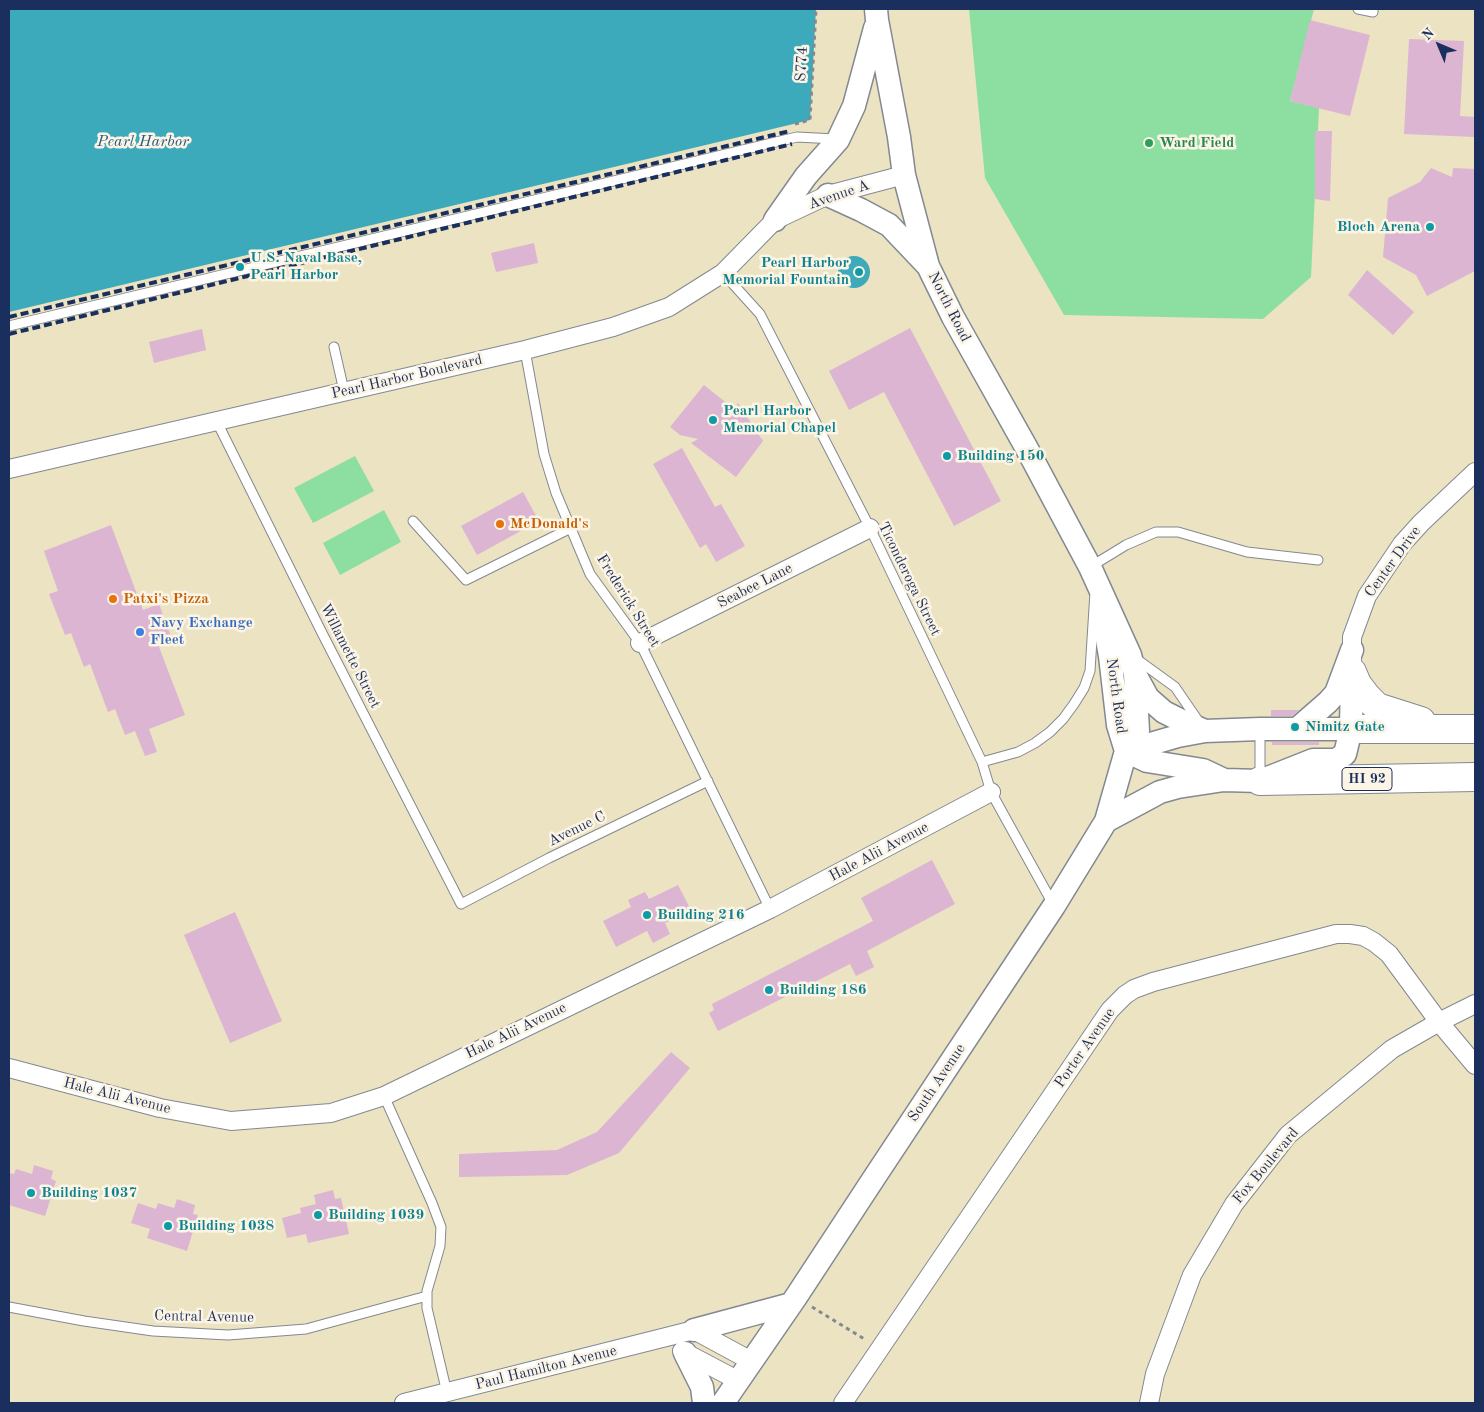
<!DOCTYPE html>
<style>
body{margin:0}
#map{position:relative;width:1484px;height:1412px;overflow:hidden;background:#ebe3c2;font-family:"Old Standard TT",serif}
canvas{display:block}
.frame{position:absolute;inset:0;border:10px solid #1b2f5e;pointer-events:none}
.north{position:absolute;left:1414px;top:20px;width:50px;height:50px;-webkit-text-stroke:4px #fcf5e5;paint-order:stroke;rotate:315deg;font-size:14px;font-weight:700;line-height:20px;text-align:center;color:#1b2f5e}
.north::after{content:'';display:block;margin:auto;width:18px;height:22px;background:#1b2f5e;clip-path:polygon(50% 0,100% 100%,50% 72%,0 100%)}
</style>
<div id="map">
<canvas width="1484" height="1412"></canvas>
<div class="frame"></div>
<div class="north">N</div>
</div>
<script>
const g = document.querySelector('canvas').getContext('2d');
g.lineJoin = 'round';
function fill(path, color) { g.fillStyle = color; g.fill(path, 'evenodd'); }
const poly = rows => new Path2D(rows.map(r => 'M' + r).join(''));
function stroke(path, color, width, dash) { g.strokeStyle = color; g.lineWidth = width; g.lineCap = dash ? 'butt' : 'round'; g.setLineDash(dash || []); g.stroke(path); }
function write(font, color, halo, rows, align = 'center') {
  g.font = font + ' "Old Standard TT",serif'; g.lineWidth = 5; g.setLineDash([]); g.textBaseline = 'middle'; g.strokeStyle = halo; g.fillStyle = color; for (const [text, x, y, turn = 0] of rows) {
    g.save(); g.translate(x, y); g.rotate((+turn || 0) * Math.PI / 180); g.textAlign = isNaN(turn) ? turn : align; if (halo) g.strokeText(text, 0, 0); g.fillText(text, 0, 0); g.restore();
  }
}
const green = poly([
 [969,9,1314,9,1290,101,1319,108,1311,277,1263,319,1064,315,985,178],
 [355,456,374,491,313,523,294,488],
 [384,510,401,542,340,575,323,543]
]);
const water = poly([
 [9,9,816,9,810,120,9,312],
 '838 272a16 16 0 1 1 32 0a16 16 0 1 1-32 0Z'
]);
const building = poly([
 [1310,20,1370,35,1350,116,1290,101],
 [1409,39,1464,41,1460,116,1475,117,1475,137,1404,134],
 [1315,131,1332,131,1330,201,1315,199],
 [1431,168,1452,177,1453,168,1475,169,1475,271,1427,296,1416,275,1383,257,1388,198,1420,182],
 [534,243,538,263,496,272,491,253],
 [1367,270,1414,312,1393,335,1348,295],
 [910,328,1001,501,954,526,884,392,849,410,829,371],
 [202,329,206,350,154,363,149,342],
 [704,385,734,409,738,403,763,441,736,477,691,443,698,439,680,435,670,427],
 [682,448,715,507,721,504,745,546,716,562,706,544,700,548,653,464],
 [523,492,539,521,477,555,461,526],
 [111,525,143,610,159,604,173,642,159,647,185,715,149,729,157,752,145,756,135,731,125,735,115,709,108,712,90,664,84,667,71,633,65,635,49,594,58,591,44,551],
 [1271,710,1299,710,1292,716,1271,716],
 [1272,742,1319,742,1319,745,1272,745],
 [932,860,955,904,867,951,874,967,856,976,850,964,718,1031,709,1013,714,1010,712,1004,873,921,861,898],
 [678,885,691,910,665,923,670,934,653,943,647,931,616,947,603,921,631,907,628,900,645,892,649,899],
 [235,912,282,1021,230,1043,184,935],
 [671,1052,690,1068,619,1153,567,1175,459,1177,459,1154,557,1150,597,1132],
 [34,1165,53,1171,51,1179,56,1181,45,1216,9,1205,9,1173,14,1174,16,1169,32,1174],
 [333,1190,335,1199,341,1198,349,1234,308,1243,306,1234,287,1238,282,1218,301,1213,300,1208,316,1204,314,1195],
 [177,1199,195,1205,193,1214,198,1215,187,1251,147,1238,150,1229,131,1223,138,1203,156,1209,158,1203,174,1208]
]);
const path = poly([
 [795,124,810,120,816,9],
 [812,1307,866,1340]
]);
const service = poly([
 [1358,9,1373,12,1373,9],
 [723,273,760,314,870,528,982,762,991,792,1053,904],
 [9,326,797,137,835,139],
 [334,347,344,391],
 [525,350,544,454,556,493,590,574,640,643,770,909],
 [216,420,321,631,461,904,549,858,708,781],
 [413,521,466,580,571,528],
 [1090,567,1126,545,1156,532,1178,532,1247,552,1318,560],
 [1135,658,1175,687,1199,722],
 [982,762,1018,752,1035,743,1050,732,1063,719,1074,704,1084,688,1090,671,1095,592],
 [1260,779,1260,729],
 [384,1096,432,1203,441,1227,440,1246,427,1291,427,1308,447,1393],
 [9,1307,84,1321,153,1331,228,1335,306,1329,427,1296]
]);
const minor = poly([
 [9,469,525,350,613,327,669,307,723,273,775,220,828,195,904,175],
 [640,643,870,528],
 [1352,662,1352,637,1367,596,1402,544,1421,523,1475,472],
 [9,1068,160,1108,231,1121,331,1113,384,1096,770,909,991,792],
 [682,1351,739,1381],
 [404,1403,694,1330,753,1362],
 [843,1403,1110,1010,1125,995,1134,989,1153,982,1336,934,1350,934,1363,936,1374,942,1389,954,1439,1022,1475,1065],
 [1149,1403,1155,1374,1192,1275,1234,1204,1288,1135,1392,1049,1439,1022,1475,1004]
]);
const tertiary = poly([
 [828,195,861,210,889,225,926,264],
 [775,220,806,176,838,140,854,106,875,28],
 [1103,617,1110,656,1118,725,1126,751],
 [1136,676,1148,698,1164,712,1180,720,1205,731],
 [1297,729,1328,702,1336,693,1352,650],
 [1126,751,1178,736,1205,731,1260,729,1351,729],
 [1126,751,1147,761,1203,770,1222,779],
 [1106,821,1160,792,1178,787,1224,780,1260,781,1313,760,1336,760,1345,754,1351,729,1352,672],
 [694,1330,791,1304],
 [685,1353,702,1387,704,1403],
 [723,1403,796,1297,874,1178,1054,906,1106,821,1126,751,1138,731,1135,674,1130,655,1090,567,1026,447,953,317,928,266,904,175,899,137,877,20,876,9]
]);
const primary = poly([
 [1352,672,1357,684,1366,696,1377,707,1421,721],
 [1351,729,1475,729],
 [1260,781,1475,777]
]);
const rail = poly([
 [9,317,790,131],
 [9,334,792,144]
]);
const markers = [
 [1149,143,5,"#2e9e5b"],
 [1430,227,5,"#0f9aa8"],
 [240,267,5,"#0f9aa8"],
 [859,272,5,"#0f9aa8"],
 [713,420,5,"#0f9aa8"],
 [947,456,5,"#0f9aa8"],
 [500,524,5,"#e8710a"],
 [113,599,5,"#e8710a"],
 [140,632,5,"#3f7fe0"],
 [1295,727,5,"#0f9aa8"],
 [647,915,5,"#0f9aa8"],
 [769,990,5,"#0f9aa8"],
 [31,1193,5,"#0f9aa8"],
 [318,1215,5,"#0f9aa8"],
 [168,1226,5,"#0f9aa8"]
];
const shields = [
 [1367,779,50]
];
const shieldNames = [
 ["HI 92",1367,779]
];
const streetNames = [
 ["S774",802,64,-87],
 ["Avenue A",839,195,-19],
 ["North Road",949,307,63],
 ["Pearl Harbor Boulevard",407,377,-13],
 ["Center Drive",1393,562,-54],
 ["Ticonderoga Street",909,579,64],
 ["Seabee Lane",755,586,-27],
 ["Frederick Street",628,601,58],
 ["Willamette Street",350,656,63],
 ["North Road",1116,696,82],
 ["Avenue C",577,829,-26],
 ["Hale Alii Avenue",879,852,-28],
 ["Hale Alii Avenue",516,1031,-26],
 ["Porter Avenue",1085,1048,-55],
 ["South Avenue",937,1083,-56],
 ["Hale Alii Avenue",117,1096,14],
 ["Fox Boulevard",1266,1166,-50],
 ["Central Avenue",204,1317,1],
 ["Paul Hamilton Avenue",546,1368,-14]
];
const leisureNames = [
 ["Ward Field",1159,143]
];
const cultureNames = [
 ["Bloch Arena",1420,227,"right"],
 ["U.S. Naval Base,",250,258],
 ["Pearl Harbor",250,275],
 ["Pearl Harbor",849,263,"right"],
 ["Memorial Fountain",849,280,"right"],
 ["Pearl Harbor",723,411],
 ["Memorial Chapel",723,428],
 ["Building 150",957,456],
 ["Nimitz Gate",1305,727],
 ["Building 216",657,915],
 ["Building 186",779,990],
 ["Building 1037",41,1193],
 ["Building 1039",328,1215],
 ["Building 1038",178,1226]
];
const foodNames = [
 ["McDonald's",510,524],
 ["Patxi's Pizza",123,599]
];
const shopNames = [
 ["Navy Exchange",150,623],
 ["Fleet",150,640]
];
const waterNames = [
 ["Pearl Harbor",143,142]
];
fill(green, '#8cdfa0');
fill(water, '#3caabb');
fill(building, '#dcb5d3');
stroke(service, '#838990', 11);
stroke(minor, '#838990', 20);
stroke(tertiary, '#838990', 25);
stroke(primary, '#838990', 30);
stroke(path, '#838990', 3, [4, 4]);
stroke(service, '#fff', 9);
stroke(minor, '#fff', 18);
stroke(tertiary, '#fff', 22);
stroke(primary, '#fff', 28);
stroke(rail, '#1b2f5e', 4, [8, 4]);
for (const [x, y, r, color] of markers) { const dot = new Path2D(); dot.arc(x, y, r, 0, 2 * Math.PI); g.fillStyle = color; g.fill(dot); stroke(dot, '#fcf5e5', 2); }
for (const [x, y, w] of shields) { const box = new Path2D(); box.roundRect(x - w / 2, y - 11.5, w, 23, 4); g.fillStyle = '#fcf5e5'; g.fill(box); stroke(box, '#1b2f5e', 1); }
write('bold 14px', '#1b2f5e', null, shieldNames);
write('15px', '#1b2f5e', '#fcf5e5', streetNames);
write('bold 15px', '#27864d', '#fcf5e5', leisureNames, 'left');
write('bold 15px', '#0d838f', '#fcf5e5', cultureNames, 'left');
write('bold 15px', '#c56008', '#fcf5e5', foodNames, 'left');
write('bold 15px', '#366cbe', '#fcf5e5', shopNames, 'left');
write('italic 16px', '#275a7f', '#fcf5e5', waterNames);
</script>
